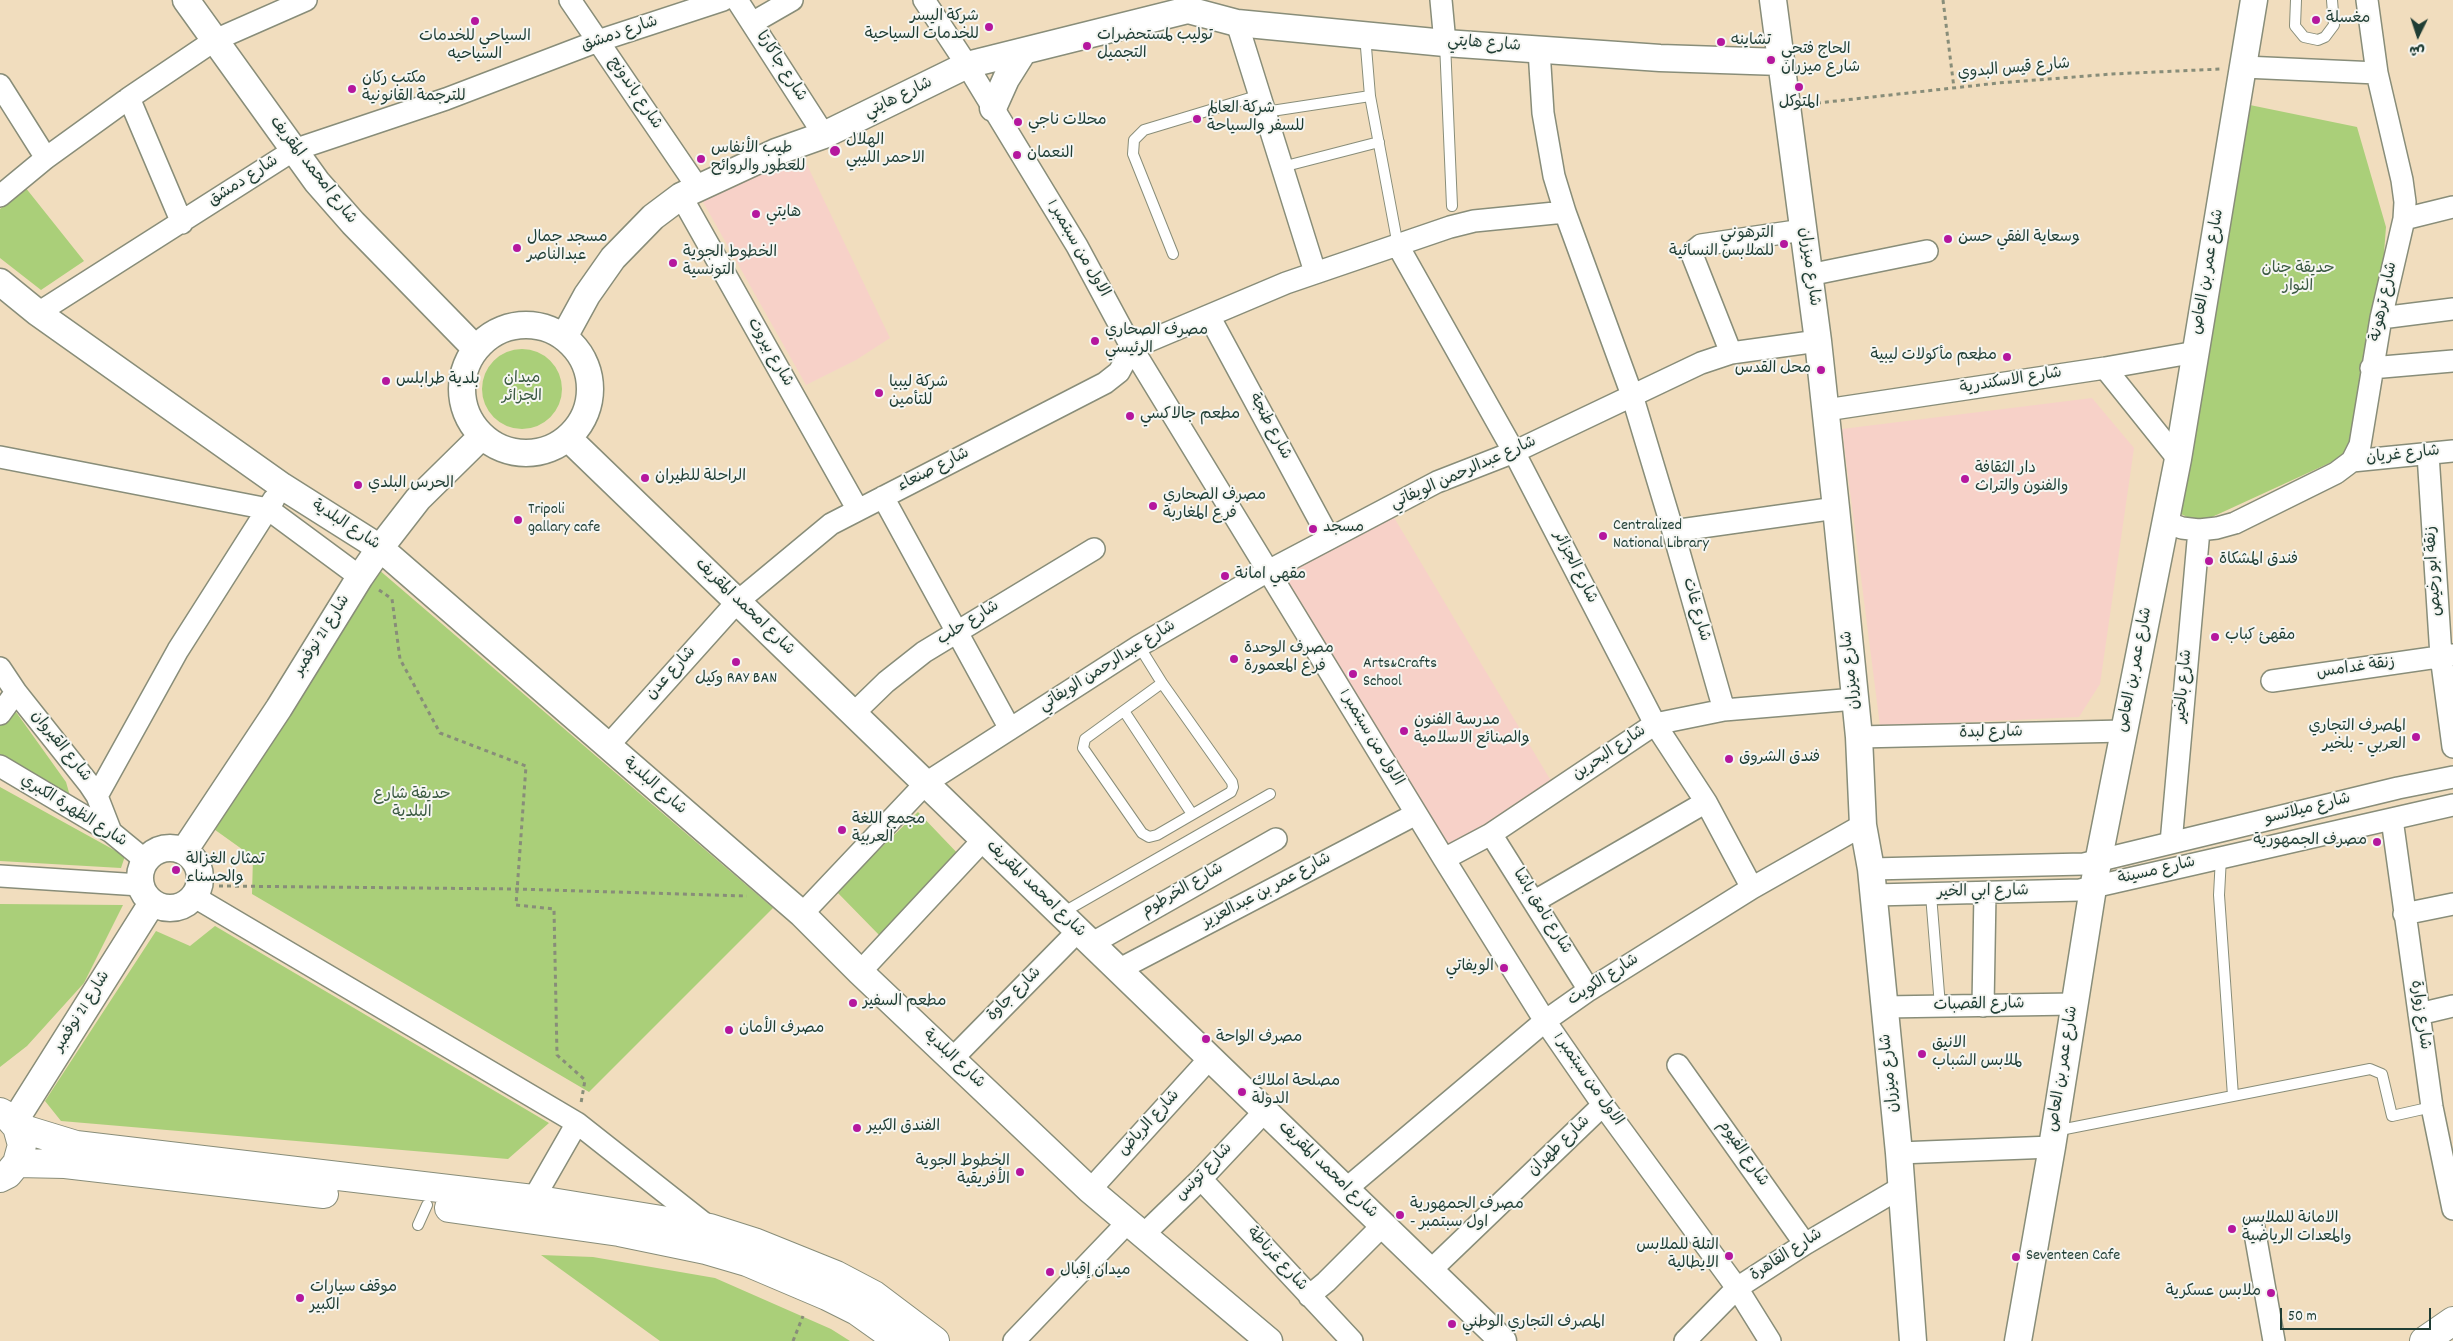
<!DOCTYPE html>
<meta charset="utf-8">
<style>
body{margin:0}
#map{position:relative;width:2453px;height:1341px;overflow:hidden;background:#f1ddbe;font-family:Dekko,"Playpen Sans Arabic",sans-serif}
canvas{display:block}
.north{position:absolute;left:2393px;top:10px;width:50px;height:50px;-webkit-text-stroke:4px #f6f6f2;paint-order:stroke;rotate:184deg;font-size:14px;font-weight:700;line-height:20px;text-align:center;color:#1f3d34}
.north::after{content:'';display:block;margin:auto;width:18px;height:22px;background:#1f3d34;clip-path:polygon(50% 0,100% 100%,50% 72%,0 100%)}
.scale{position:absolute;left:2280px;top:1308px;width:151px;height:22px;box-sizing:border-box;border:2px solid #1f3d34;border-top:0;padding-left:6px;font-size:15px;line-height:18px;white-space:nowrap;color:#1f3d34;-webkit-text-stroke:4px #f6f6f2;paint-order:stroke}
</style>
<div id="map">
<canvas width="2453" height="1341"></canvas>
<div class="north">ش</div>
<div class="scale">50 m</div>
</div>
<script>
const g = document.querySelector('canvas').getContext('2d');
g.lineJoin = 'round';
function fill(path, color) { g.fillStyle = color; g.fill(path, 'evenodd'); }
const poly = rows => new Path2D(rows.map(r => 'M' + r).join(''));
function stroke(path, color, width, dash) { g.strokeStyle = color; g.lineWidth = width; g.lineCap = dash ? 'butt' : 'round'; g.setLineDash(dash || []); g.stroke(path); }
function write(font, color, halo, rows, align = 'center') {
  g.font = font + ' Dekko,"Playpen Sans Arabic",sans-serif'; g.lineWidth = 4; g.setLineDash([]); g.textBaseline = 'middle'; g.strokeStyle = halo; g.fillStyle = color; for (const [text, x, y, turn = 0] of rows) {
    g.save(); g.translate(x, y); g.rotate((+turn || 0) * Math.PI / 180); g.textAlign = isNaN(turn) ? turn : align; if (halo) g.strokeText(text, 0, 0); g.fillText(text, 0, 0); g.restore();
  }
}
const built = poly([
 [798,146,890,338,856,360,806,385,698,193],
 [2092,398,2134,448,2100,684,2079,717,1880,726,1842,429],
 [1389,509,1557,791,1445,856,1270,571]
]);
const green = poly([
 [2245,104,2357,127,2386,227,2381,292,2349,454,2199,523,2177,512],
 [25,187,84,261,41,290,0,258,0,209],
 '482 389a40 40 0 1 1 80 0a40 40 0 1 1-80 0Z',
 [378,569,773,908,589,1092,252,894,253,857,211,827],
 [11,705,66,782,70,796,0,757,0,718],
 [0,787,125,856,121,868,0,861],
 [918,812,963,859,882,938,836,891],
 [0,904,123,905,84,983,27,1046,0,1067],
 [215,926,549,1123,508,1159,61,1121,45,1101,156,931,190,946],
 [541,1255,593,1257,715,1278,831,1329,850,1341,660,1341]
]);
const path = poly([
 [1943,0,1954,88],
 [1809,104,1998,83,2112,74,2221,69],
 [379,590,392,599,400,659,440,733,526,766,516,905,554,909,557,1055,585,1080,581,1103],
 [219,886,516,889,747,896],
 [793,1341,803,1316]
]);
const service = poly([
 [2296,0,2295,26,2304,37,2318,40,2325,37,2334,25,2332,0],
 [1365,35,1370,96,1398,246],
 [1445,43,1452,206],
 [1265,112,1370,96],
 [1282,167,1379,142],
 [1173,254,1133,154,1134,140,1144,130,1260,95],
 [1139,646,1162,683,1232,782,1233,787,1231,792,1157,835,1149,837,1142,833,1083,748,1085,739,1162,683],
 [1124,711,1192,814],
 [2221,857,2219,895,2233,1096],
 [1931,895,1940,1006],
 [1062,913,1270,794],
 [2055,1131,2370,1069,2382,1074,2392,1116,2432,1107],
 [418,1225,427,1205]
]);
const minor = poly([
 [570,0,698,188],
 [737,0,824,135],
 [924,0,967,65,1077,246,1132,348,1444,859,1545,1021,1603,1105,1737,1288,1770,1341],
 [1441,0,1445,43],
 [2367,0,2377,73],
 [752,23,792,0],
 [1237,23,1315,272],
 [1539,50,1543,113,1554,176,1565,212,1632,395,1673,531,1724,710],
 [0,85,46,158],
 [129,98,182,223],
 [0,196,46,158,129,98,215,40,306,0],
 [681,196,858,510],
 [2404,219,2453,207],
 [1398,246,1514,452,1655,724,1706,802,1752,888],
 [1809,275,1927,251],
 [38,313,294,150,446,99,598,41,723,0],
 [1209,316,1329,538],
 [2381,318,2453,309],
 [1731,353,1693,257,1695,250,1701,245,1803,230],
 [2105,368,2178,459],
 [2371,368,2453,361],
 [1826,410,2105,368,2196,352],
 [2428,454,2441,656,2453,747],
 [0,457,268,509,360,577],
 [2352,461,2453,451],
 [883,497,1010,729],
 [2165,522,2182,528,2199,530,2217,528,2235,523,2336,473,2352,461,2360,445,2381,318,2404,219,2405,202,2402,180,2377,73,2244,67],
 [1673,531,1836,508],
 [0,668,16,692,89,784,97,796,111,832],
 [2272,681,2453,655],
 [0,714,16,692],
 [853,714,886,682,924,652,1094,549],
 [1859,737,2124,731],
 [607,747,737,602,831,524,1105,383,1119,372,1132,348,1286,283,1450,227,1474,221,1565,212],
 [0,766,111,832,145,860],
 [97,796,178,650,274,499],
 [2392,819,2432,1107,2453,1209],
 [1491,834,1589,990],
 [2171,843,2199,530],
 [1444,859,1491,834,1655,724,1724,710,1855,699],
 [1871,869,2084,864,2398,788,2453,777],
 [0,876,140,885],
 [1874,895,2080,890,2453,805],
 [193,896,577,1123,710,1228],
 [1535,901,1706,802],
 [802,914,926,783,1139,646,1268,571,1437,482,1514,452,1701,363,1731,353,1818,341],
 [2404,914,2453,904],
 [1091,944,1276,839],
 [1118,970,1416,814],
 [860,972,984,839],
 [1983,1006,1985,893],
 [1884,1007,2074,1004],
 [2419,1014,2453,1006],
 [952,1059,1078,931],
 [1678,1065,1805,1244],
 [1899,1153,2052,1147],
 [1201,1179,1352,1341],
 [1346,1189,1545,1021,1589,990,1752,888,1863,825],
 [1090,1190,1210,1058],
 [526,1212,577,1123],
 [2254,1228,2274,1341],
 [1144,1234,1201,1179,1265,1111],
 [1430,1271,1603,1105],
 [1309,1296,1326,1282,1383,1225],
 [1014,1341,1128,1222],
 [1685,1341,1737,1288,1805,1244,1902,1187]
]);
const tertiary = poly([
 [186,0,317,182,353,223,476,349],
 [1773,0,1818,341,1836,508,1859,737,1863,825,1871,869,1899,1153,1913,1341],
 [993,108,1006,79,1023,52],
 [0,282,38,313,282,486,380,548,802,914,860,972,1090,1190,1269,1341],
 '462 389a64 64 0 1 1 128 0a64 64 0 1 1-128 0Z',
 [564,337,587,295,613,258,653,217,681,196,776,152,824,135,967,65,1188,10,1237,23,1445,43,1660,58,1781,62],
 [568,438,1503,1341],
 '140 878a30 30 0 1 1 60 0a30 30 0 1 1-60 0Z',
 [184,851,279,708,360,577,380,548,418,499,482,436],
 [14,1122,152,903],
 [2018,1341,2052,1147,2093,888,2178,459,2254,0]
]);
const secondary = poly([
 [0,1112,7,1116,17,1127,22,1145,17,1163,8,1174,0,1178],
 [17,1127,76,1145,533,1199,710,1228,754,1242,836,1275,874,1295,935,1341],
 [17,1163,65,1164,324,1194],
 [449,1208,619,1232,706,1250,747,1262,827,1296,857,1311,899,1341],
 [2424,1341,2453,1321]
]);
const markers = [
 [2316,20,5,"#b5179e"],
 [475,21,5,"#b5179e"],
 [989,27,5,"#b5179e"],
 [1721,42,5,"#b5179e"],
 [1087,46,5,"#b5179e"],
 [1771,60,5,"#b5179e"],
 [1799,87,5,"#b5179e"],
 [352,89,5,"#b5179e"],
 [1197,119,5,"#b5179e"],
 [1018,122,5,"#b5179e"],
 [835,151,6,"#b5179e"],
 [1017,155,5,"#b5179e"],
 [701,159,5,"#b5179e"],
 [756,214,5,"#b5179e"],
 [1948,239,5,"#b5179e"],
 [1784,244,5,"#b5179e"],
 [517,248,5,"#b5179e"],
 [673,263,5,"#b5179e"],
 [1095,341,5,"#b5179e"],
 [2007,357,5,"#b5179e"],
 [1821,370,5,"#b5179e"],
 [386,381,5,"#b5179e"],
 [879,393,5,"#b5179e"],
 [1130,416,5,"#b5179e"],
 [645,478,5,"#b5179e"],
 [1965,479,5,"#b5179e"],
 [358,485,5,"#b5179e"],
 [1153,506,5,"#b5179e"],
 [518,520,5,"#b5179e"],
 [1313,529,5,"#b5179e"],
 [1603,536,5,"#b5179e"],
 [2209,561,5,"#b5179e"],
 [1225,576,5,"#b5179e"],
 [2215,637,5,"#b5179e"],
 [1234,659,5,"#b5179e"],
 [736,662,5,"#b5179e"],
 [1353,674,5,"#b5179e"],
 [1404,731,5,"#b5179e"],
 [2416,737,5,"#b5179e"],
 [1729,759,5,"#b5179e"],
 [842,830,5,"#b5179e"],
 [2377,842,5,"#b5179e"],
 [176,870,5,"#b5179e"],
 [1504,968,5,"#b5179e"],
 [853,1003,5,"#b5179e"],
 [729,1030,5,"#b5179e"],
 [1206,1039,5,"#b5179e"],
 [1922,1054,5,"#b5179e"],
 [1242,1092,5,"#b5179e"],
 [857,1128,5,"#b5179e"],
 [1020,1172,5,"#b5179e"],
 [1400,1215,5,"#b5179e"],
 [2232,1229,5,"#b5179e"],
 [1729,1256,5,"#b5179e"],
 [2016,1257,5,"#b5179e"],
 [1050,1272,5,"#b5179e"],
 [2271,1293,5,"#b5179e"],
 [300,1298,5,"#b5179e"],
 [1452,1324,5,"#b5179e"]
];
const poiNames = [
 ["شركة اليسر",979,18,"right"],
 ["للخدمات السياحية",979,36,"right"],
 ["مغسلة",2326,20],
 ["توليب لمستحضرات",1097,37],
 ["التجميل",1097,55],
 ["السياحي للخدمات",475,38,"center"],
 ["السياحيه",475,56,"center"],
 ["تشاينه",1731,42],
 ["الحاج فتحي",1781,51],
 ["شارع ميزران",1781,69],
 ["مكتب ركان",362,80],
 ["للترجمة القانونية",362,98],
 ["المتوكل",1799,104,"center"],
 ["شركة العالم",1207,110],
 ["للسفر والسياحة",1207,128],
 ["محلات ناجي",1028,122],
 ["الهلال",846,142],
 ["الاحمر الليبي",846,160],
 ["طيب الأنفاس",711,150],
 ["للعطور والروائح",711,168],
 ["النعمان",1027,155],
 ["هايتي",766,214],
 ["الترهوني",1774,235,"right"],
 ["للملابس النسائية",1774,253,"right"],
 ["مسجد جمال",527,239],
 ["عبدالناصر",527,257],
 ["وسعاية الفقي حسن",1958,239],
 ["الخطوط الجوية",683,254],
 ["التونسية",683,272],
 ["مصرف الصحاري",1105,332],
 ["الرئيسي",1105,350],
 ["مطعم مأكولات ليبية",1997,357,"right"],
 ["محل القدس",1811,370,"right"],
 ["بلدية طرابلس",396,381],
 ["شركة ليبيا",889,384],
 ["للتأمين",889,402],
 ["مطعم جالاكسي",1140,416],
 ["دار الثقافة",1975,470],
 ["والفنون والتراث",1975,488],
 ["الراحلة للطيران",655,478],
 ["الحرس البلدي",368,485],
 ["مصرف الصحاري",1163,497],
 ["فرع المغاربة",1163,515],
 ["Tripoli",528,511],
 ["gallary cafe",528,529],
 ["Centralized",1613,527],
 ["National Library",1613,545],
 ["مسجد",1323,529],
 ["فندق المشكاة",2219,561],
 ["مقهي امانة",1235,576],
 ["مقهئ كباب",2225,637],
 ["مصرف الوحدة",1244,650],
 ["فرع المعمورة",1244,668],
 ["Arts&Crafts",1363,665],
 ["School",1363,683],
 ["وكيل RAY BAN",736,680,"center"],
 ["مدرسة الفنون",1414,722],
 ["والصنائع الاسلامية",1414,740],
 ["المصرف التجاري",2406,728,"right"],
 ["العربي - بلخير",2406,746,"right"],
 ["فندق الشروق",1739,759],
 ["مجمع اللغة",852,821],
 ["العربية",852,839],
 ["مصرف الجمهورية",2367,842,"right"],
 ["تمثال الغزالة",186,861],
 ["والحسناء",186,879],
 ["الويفاتي",1494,968,"right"],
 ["مطعم السفير",863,1003],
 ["مصرف الأمان",739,1030],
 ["مصرف الواحة",1216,1039],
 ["الانيق",1932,1045],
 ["لملابس الشباب",1932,1063],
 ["مصلحة املاك",1252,1083],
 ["الدولة",1252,1101],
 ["الفندق الكبير",867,1128],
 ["الخطوط الجوية",1010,1163,"right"],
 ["الأفريقية",1010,1181,"right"],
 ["مصرف الجمهورية",1410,1206],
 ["- اول سبتمبر",1410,1224],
 ["الامانة للملابس",2242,1220],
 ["والمعدات الرياضية",2242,1238],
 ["التلة للملابس",1719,1247,"right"],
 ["الايطالية",1719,1265,"right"],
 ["Seventeen Cafe",2026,1257],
 ["ميدان إقبال",1060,1272],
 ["موقف سيارات",310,1289],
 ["الكبير",310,1307],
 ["ملابس عسكرية",2261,1293,"right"],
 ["المصرف التجاري الوطني",1462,1324]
];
const streetNames = [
 ["شارع دمشق",620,35,-19],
 ["شارع هايتي",1484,45,4],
 ["شارع جاكارتا",780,67,57],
 ["شارع قيس البدوي",2014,70,-5],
 ["شارع باندونج",634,94,56],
 ["شارع هايتي",899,99,-26],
 ["شارع امحمد المقريف",312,171,52],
 ["شارع دمشق",244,182,-33],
 ["الاول من سبتمبر 1",1077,249,60],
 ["شارع ميزران",1808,267,82],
 ["شارع عمر بن العاص",2209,272,-80],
 ["شارع ترهونة",2385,302,-78],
 ["شارع بيروت",769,353,60],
 ["شارع الاسكندرية",2011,382,-9],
 ["شارع طنجة",1269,427,62],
 ["شارع غريان",2403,456,-6],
 ["شارع صنعاء",934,471,-27],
 ["شارع عبدالرحمن الويفاتي",1464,474,-24],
 ["شارع البلدية",345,526,33],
 ["شارع الجزائر",1574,568,63],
 ["زنقة ابو رخيص",2435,571,-94],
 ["شارع امحمد المقريف",744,608,44],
 ["شارع غات",1695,610,74],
 ["شارع حلب",969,624,-32],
 ["شارع 21 نوفمبر",323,636,-58],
 ["شارع عبدالرحمن الويفاتي",1108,667,-32],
 ["زنقة غدامس",2356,669,-8],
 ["شارع ميزران",1852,670,-96],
 ["شارع عمر بن العاص",2136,670,-79],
 ["شارع عدن",672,674,-48],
 ["شارع بالخير",2185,686,-85],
 ["شارع لبدة",1991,734,-1],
 ["الاول من سبتمبر 1",1370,738,59],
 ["شارع القيروان",60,747,51],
 ["شارع البحرين",1610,754,-34],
 ["شارع البلدية",654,787,41],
 ["شارع ميلاتسو",2308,810,-14],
 ["شارع الظهرة الكبري",73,812,32],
 ["شارع مسينة",2157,872,-13],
 ["شارع امحمد المقريف",1035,890,44],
 ["شارع الخرطوم",1183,891,-30],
 ["شارع عمر بن عبدالعزيز",1267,892,-28],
 ["شارع ابي الخير",1983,893,-1],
 ["شارع نامق باشا",1541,912,58],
 ["شارع الكويت",1604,981,-33],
 ["شارع جاوة",1015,995,-45],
 ["شارع القصبات",1979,1006,-1],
 ["شارع 21 نوفمبر",83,1012,-58],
 ["شارع زوارة",2419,1015,82],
 ["شارع البلدية",953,1060,43],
 ["شارع عمر بن العاص",2064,1069,-81],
 ["شارع ميزران",1891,1073,-96],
 ["الاول من سبتمبر 1",1587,1080,55],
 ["شارع الرياض",1150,1124,-48],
 ["شارع طهران",1560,1147,-44],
 ["شارع الفيوم",1742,1154,55],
 ["شارع امحمد المقريف",1327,1171,44],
 ["شارع تونس",1205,1173,-46],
 ["شارع القاهرة",1787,1256,-33],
 ["شارع غرناطة",1276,1260,47]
];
const parkNames = [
 ["حديقة جنان",2298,270],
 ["النوار",2298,288],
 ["ميدان",522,380],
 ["الجزائر",522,398],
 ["حديقة شارع",412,796],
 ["البلدية",412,814]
];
fill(built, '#f7d1c8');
fill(green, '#aacf79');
stroke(service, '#888d79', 12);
stroke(minor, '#888d79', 24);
stroke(tertiary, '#888d79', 29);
stroke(secondary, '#888d79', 30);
stroke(path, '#888d79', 3, [4, 4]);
stroke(service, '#fff', 10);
stroke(minor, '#fff', 21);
stroke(tertiary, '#fff', 26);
stroke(secondary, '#fff', 28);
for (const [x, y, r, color] of markers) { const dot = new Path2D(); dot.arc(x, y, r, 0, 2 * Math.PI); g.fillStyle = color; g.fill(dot); stroke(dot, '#f6f6f2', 2); }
write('16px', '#1f3d34', '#f6f6f2', poiNames, 'left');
write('16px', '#1f3d34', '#f6f6f2', streetNames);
write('16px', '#3b5a42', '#f6f6f2', parkNames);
</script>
